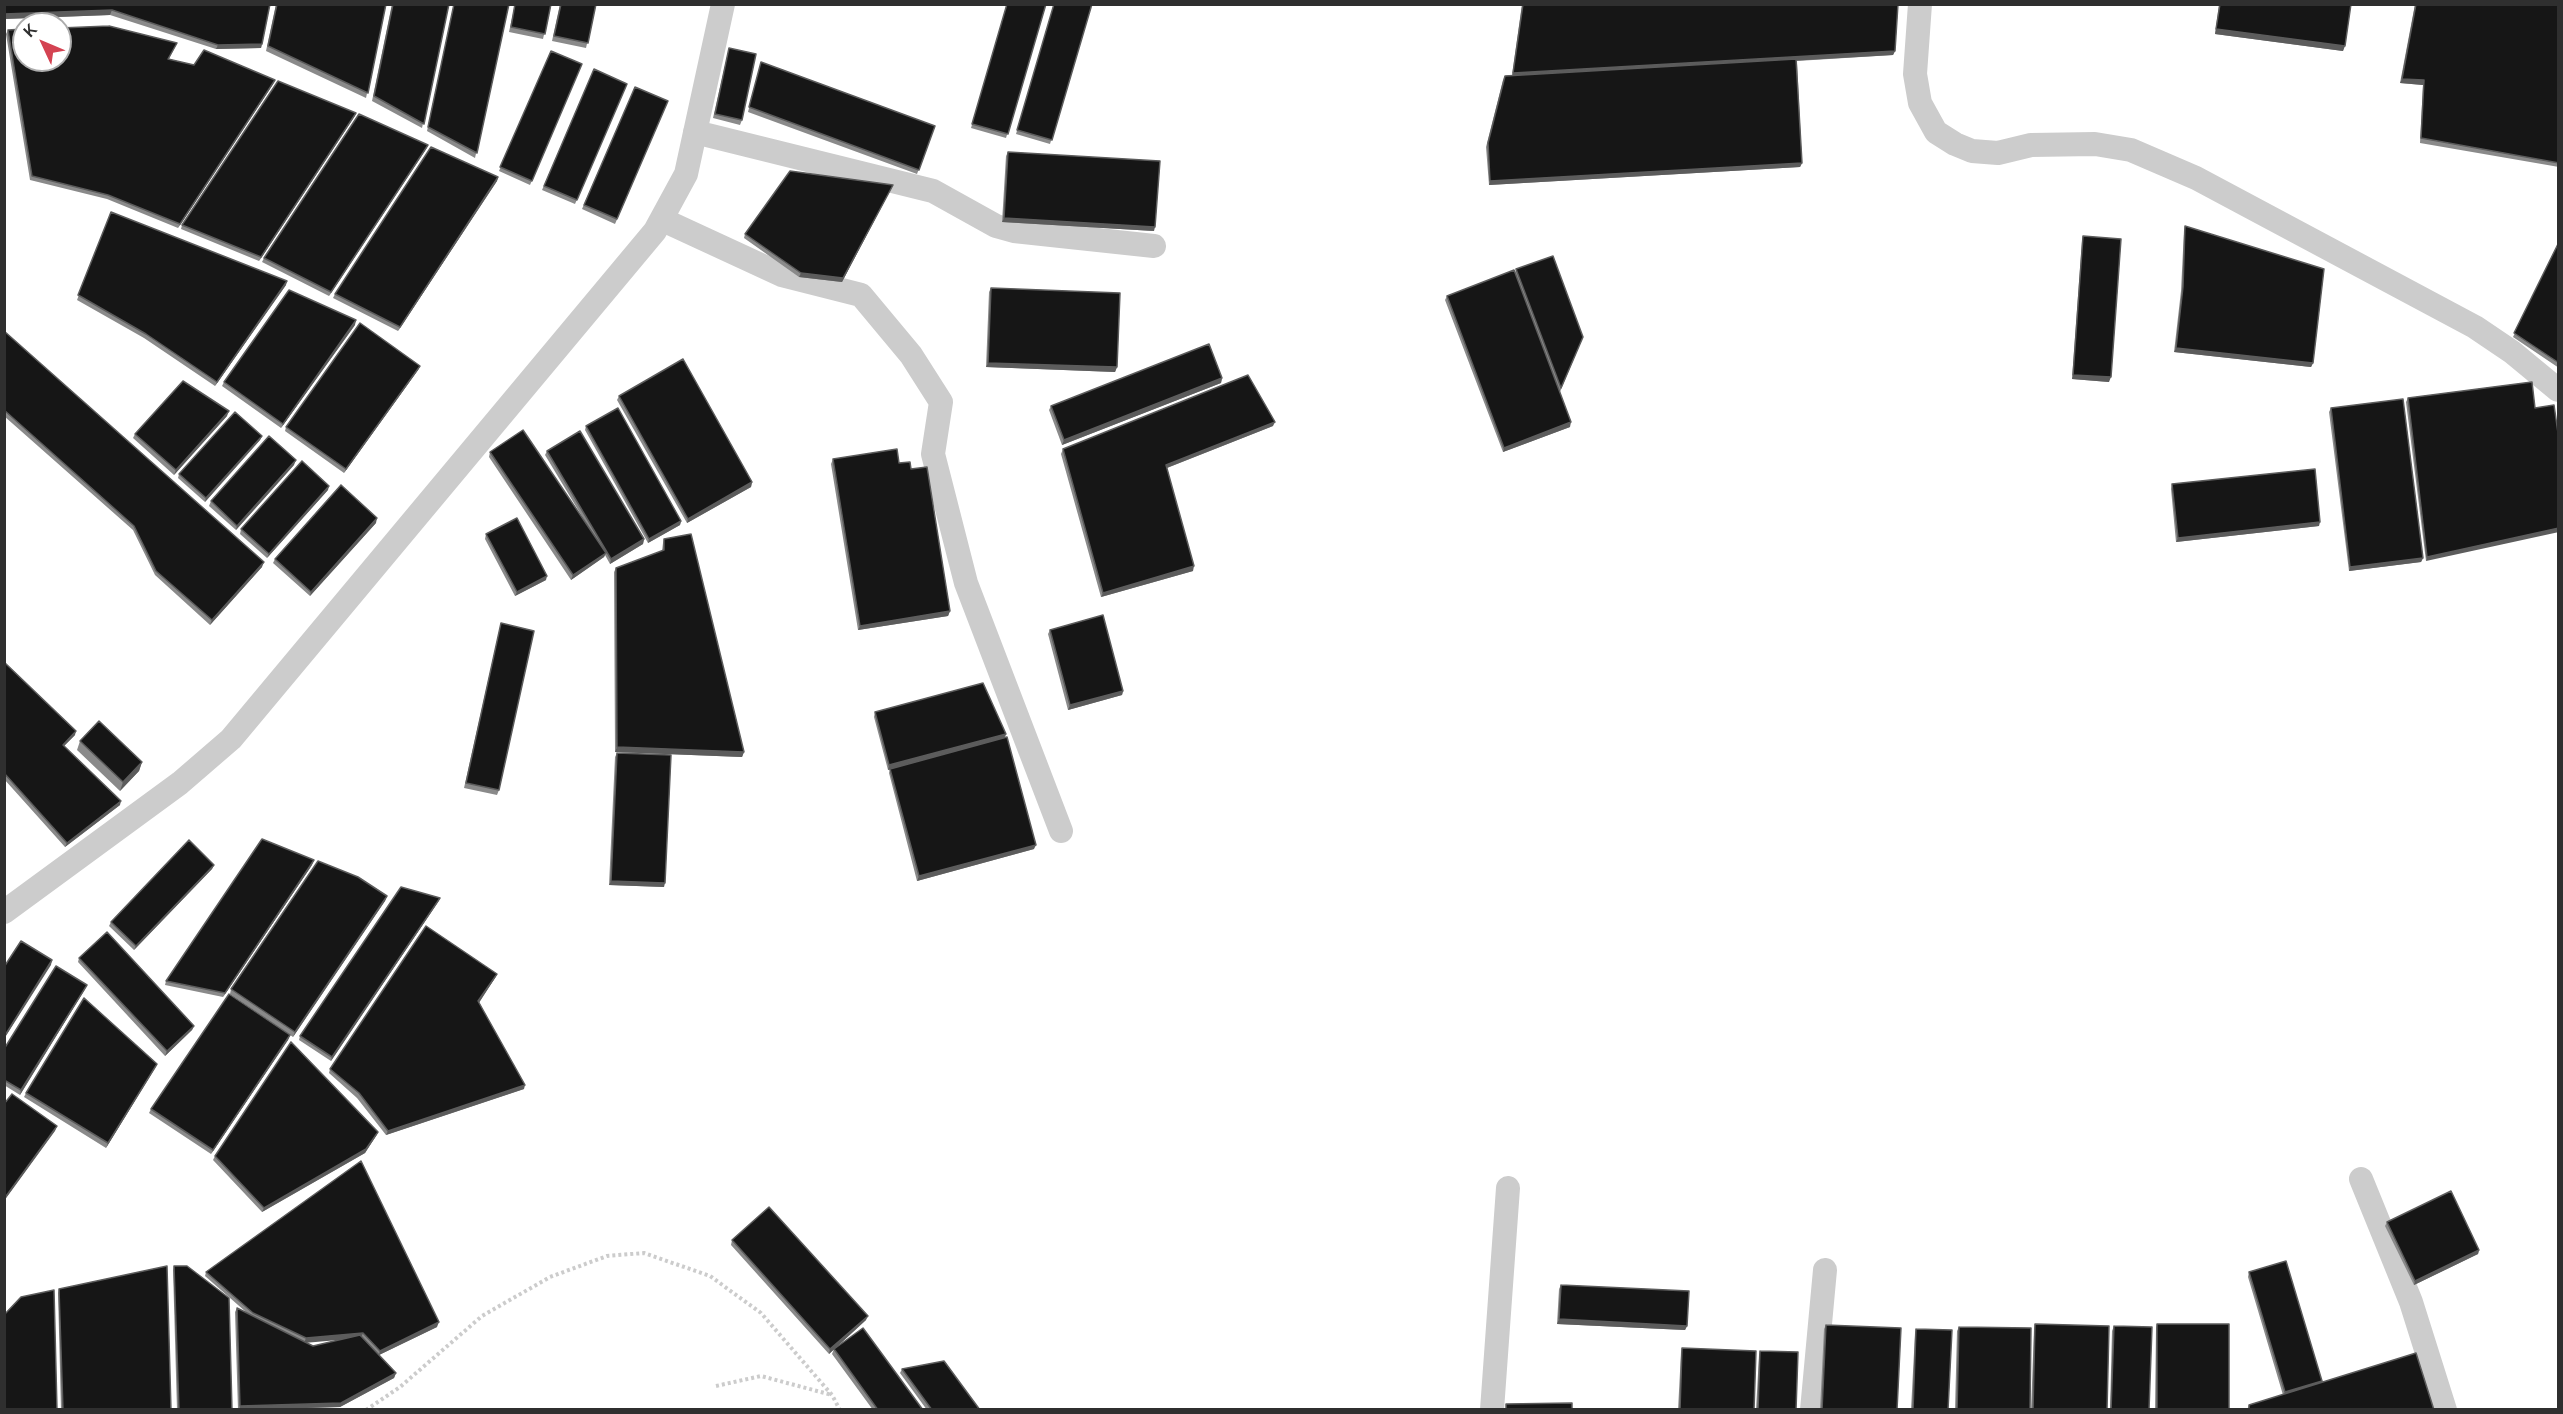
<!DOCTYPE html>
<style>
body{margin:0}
#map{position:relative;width:2563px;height:1414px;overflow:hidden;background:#fff;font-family:Raleway,sans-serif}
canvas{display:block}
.frame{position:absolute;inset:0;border:6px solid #2f2f2f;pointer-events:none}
.north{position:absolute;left:12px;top:12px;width:60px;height:60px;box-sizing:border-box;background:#fff;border:2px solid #acacac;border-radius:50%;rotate:314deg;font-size:16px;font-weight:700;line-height:24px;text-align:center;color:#2f2f2f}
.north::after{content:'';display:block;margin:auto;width:21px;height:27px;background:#d44352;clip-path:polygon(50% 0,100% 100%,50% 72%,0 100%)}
</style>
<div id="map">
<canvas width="2563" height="1414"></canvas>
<div class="frame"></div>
<div class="north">K</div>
</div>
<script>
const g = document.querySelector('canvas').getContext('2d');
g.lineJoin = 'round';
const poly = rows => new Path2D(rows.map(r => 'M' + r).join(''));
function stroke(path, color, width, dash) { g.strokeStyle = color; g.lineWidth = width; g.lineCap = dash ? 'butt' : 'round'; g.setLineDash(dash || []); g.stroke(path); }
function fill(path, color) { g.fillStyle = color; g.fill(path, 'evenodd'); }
const path = poly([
 [716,1386,761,1376,832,1395],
 [366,1410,400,1387,482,1316,550,1277,607,1256,644,1253,710,1276,761,1313,832,1395,840,1410]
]);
const minor = poly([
 [1920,4,1915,74,1920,103,1936,132,1955,144,1972,151,1998,153,2031,145,2095,144,2131,150,2196,178,2475,327,2512,352,2558,390],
 [695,132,933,191,996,226,1014,231,1154,246],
 [663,220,782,275,861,295,911,355,941,402,933,454,966,583,1061,831],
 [4,912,180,783,231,739,655,231,686,174,723,4],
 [2361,1179,2411,1302,2445,1410],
 [1492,1410,1508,1188],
 [1812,1410,1825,1270]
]);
const wall = poly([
 [4,4,270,4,261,48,216,49,110,15,4,19],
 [276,4,386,4,366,98,266,51],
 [392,4,449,4,422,128,372,101],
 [454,4,509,4,475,158,427,131],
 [515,4,551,4,543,39,509,32],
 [560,4,596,4,586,48,552,41],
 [1007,4,1046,4,1006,138,971,128],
 [1054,4,1092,4,1050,144,1016,134],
 [1522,4,1898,4,1895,51,1893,55,1797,61,1802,163,1800,167,1489,185,1486,147,1503,80,1505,76,1512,75],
 [2219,4,2351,4,2343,51,2215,34],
 [2415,4,2559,4,2559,167,2420,143,2423,85,2400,83],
 [8,30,177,43,169,59,273,84,178,228,107,199,30,180,6,34],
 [729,48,742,120,740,125,713,118],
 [551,51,582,64,530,185,499,171],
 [761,62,935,126,917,174,748,112],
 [594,69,627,84,575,204,542,190],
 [635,87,668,101,615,224,582,209],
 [356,113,354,117,259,261,181,229,182,225],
 [428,145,426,149,329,296,262,262,264,258],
 [1008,152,1154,231,1002,222,1006,156],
 [498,177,497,181,398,331,333,298,335,294],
 [893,185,842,282,799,277,744,238,745,234],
 [111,212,286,285,215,386,144,338,77,300],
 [2185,226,2313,363,2311,367,2174,352,2181,291,2184,230],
 [2083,236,2109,382,2072,379,2082,241],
 [2559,242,2559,368,2513,337],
 [1516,269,1583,337,1560,392,1570,427,1503,452,1445,300,1447,296,1515,273],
 [991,288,1117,367,1115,372,986,367,989,292],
 [355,325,281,428,222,386,224,382],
 [4,331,262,567,210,625,155,575,133,530,4,416],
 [420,366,418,370,344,473,285,431,286,427],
 [1222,378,1221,383,1062,445,1049,410,1051,406],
 [2532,382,2426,561,2406,402,2408,398],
 [619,396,752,482,751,487,687,523,617,400],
 [2331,408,2423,558,2421,562,2349,571,2329,412],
 [227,416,174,475,133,438,135,434],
 [586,426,681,521,680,525,648,543,585,430],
 [1273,426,1167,468,1193,571,1101,597,1061,454,1063,449],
 [262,436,260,440,205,502,178,478,179,474],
 [547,451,644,539,643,544,610,564,605,555,604,557,571,580,489,457,490,452,586,523,545,455],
 [833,459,911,469,950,611,948,616,858,630,831,464],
 [294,465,236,530,209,506,211,501],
 [2172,484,2319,526,2176,542,2171,489],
 [328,490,267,558,240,534,241,529],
 [376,523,310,596,273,563,275,559],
 [486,534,546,580,515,596,485,539],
 [664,539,744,752,742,757,615,752,614,572,616,568,662,551,663,543],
 [501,623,499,790,497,795,464,788],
 [1050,630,1123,691,1122,695,1068,710,1048,634],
 [4,662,75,735,64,746,120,805,65,847,4,779],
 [875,712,1006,734,1005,738,1034,849,917,881,889,773,890,769,888,770,874,717],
 [80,741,142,762,139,771,120,791,77,750],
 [617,753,664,887,609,885,615,757],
 [214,865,212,869,134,950,109,926,111,922],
 [312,865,223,997,165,985,166,981],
 [387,896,385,901,293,1037,230,994,231,989],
 [440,898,438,902,331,1061,299,1040,300,1036],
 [79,958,194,1026,192,1030,165,1056,78,962],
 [497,974,495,978,479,1002,524,1089,386,1135,357,1098,329,1073,330,1069],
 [85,989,20,1095,4,1085,4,1049],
 [290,1035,288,1040,211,1154,149,1113,151,1109],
 [157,1064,155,1068,106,1148,24,1097,26,1093],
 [378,1132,376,1136,365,1153,262,1212,213,1160,215,1156],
 [2387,1222,2479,1250,2478,1254,2414,1285,2385,1226],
 [732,1240,866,1320,829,1354,731,1245],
 [174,1266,232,1410,177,1410,173,1270],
 [206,1272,437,1327,379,1355,396,1373,394,1378,340,1407,238,1410,235,1312,237,1308,246,1312,205,1276],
 [342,1339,313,1346,306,1342],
 [2249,1272,2322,1381,2321,1383,2434,1410,2247,1410,2249,1405,2283,1395,2248,1277],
 [1561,1285,1687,1326,1685,1330,1557,1324,1559,1289],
 [59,1289,171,1410,61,1410,58,1293],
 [2035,1324,2107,1410,2031,1410,2034,1329],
 [2157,1324,2229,1410,2155,1410,2156,1328],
 [1826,1325,1897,1410,1820,1410,1824,1329],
 [2114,1326,2149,1410,2110,1410,2112,1331],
 [1959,1327,2030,1410,1955,1410,1957,1331],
 [1916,1329,1948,1410,1911,1410,1915,1333],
 [1682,1348,1754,1410,1678,1410,1681,1352],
 [834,1349,923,1410,873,1410,832,1354],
 [1760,1351,1796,1410,1756,1410,1759,1355],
 [902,1369,980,1410,927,1410,900,1373]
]);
const shadedWall = poly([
 [112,10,110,15,4,19,4,14],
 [2216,29,2345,46,2343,51,2215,34],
 [262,44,261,48,216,49,218,45],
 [1895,51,1893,55,1512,77,1513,73],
 [2402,79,2424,80,2423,85,2400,83],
 [275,80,273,84,178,228,180,224],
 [356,113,354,117,259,261,261,257],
 [428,145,426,149,329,296,331,292],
 [1802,163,1800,167,1489,185,1490,181],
 [498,177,497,181,398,331,400,327],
 [893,185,842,282,799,277,801,273],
 [1004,218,1155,227,1154,231,1002,222],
 [287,281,286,285,215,386,217,382],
 [356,320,355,325,281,428,283,424],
 [2176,348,2313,363,2311,367,2174,352],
 [988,363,1117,367,1115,372,986,367],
 [420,366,418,370,344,473,346,469],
 [2073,375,2111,377,2109,382,2072,379],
 [1222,378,1221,383,1062,445,1064,440],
 [229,411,227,416,174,475,176,470],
 [1275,422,1273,426,1164,469,1166,465],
 [1571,422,1570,427,1503,452,1504,448],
 [262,436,260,440,205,502,206,498],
 [296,460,294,465,236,530,237,526],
 [752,482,751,487,687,523,688,519],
 [329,486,328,490,267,558,269,554],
 [377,518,376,523,310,596,311,592],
 [681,521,680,525,648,543,649,539],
 [2320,522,2319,526,2176,542,2178,538],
 [2559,528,2559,532,2426,561,2427,557],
 [644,539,643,544,610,564,611,559],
 [606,553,604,557,571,580,573,575],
 [2423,558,2421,562,2349,571,2350,567],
 [264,562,262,567,210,625,212,620],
 [1194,566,1193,571,1101,597,1103,593],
 [547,576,546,580,515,596,517,592],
 [950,611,948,616,858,630,860,626],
 [1123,691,1122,695,1068,710,1070,705],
 [76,731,75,735,61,749,63,745],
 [1006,734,1004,738,888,770,889,765],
 [617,747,744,752,742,757,615,752],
 [142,762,139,771,120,791,123,782],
 [121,801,120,805,65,847,67,843],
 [1036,845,1034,849,917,881,919,876],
 [314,860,312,865,223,997,225,993],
 [214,865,212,869,134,950,136,946],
 [611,881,665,883,664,887,609,885],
 [387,896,385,901,293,1037,295,1032],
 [440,898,438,902,331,1061,332,1057],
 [52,960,51,965,4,1039,4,1037],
 [497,974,495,978,477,1006,478,1001],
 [87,985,85,989,20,1095,21,1090],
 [194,1026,192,1030,165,1056,167,1051],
 [290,1035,288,1040,211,1154,213,1150],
 [157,1064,155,1068,106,1148,108,1143],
 [525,1085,524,1089,386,1135,388,1131],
 [57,1126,55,1131,4,1201,4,1199],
 [378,1132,376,1136,365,1153,262,1212,264,1208],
 [2479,1250,2478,1254,2414,1285,2415,1281],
 [868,1316,866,1320,829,1354,830,1349],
 [1559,1319,1687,1326,1685,1330,1557,1324],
 [439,1322,437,1327,379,1355,380,1351],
 [363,1333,361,1338,304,1343,306,1338],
 [396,1373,394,1378,340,1407,239,1410,240,1406],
 [2322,1381,2320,1385,2284,1396,2285,1392]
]);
const building = poly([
 [4,4,270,4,262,44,218,45,112,10,4,14,4,4],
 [277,4,386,4,368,93,268,46,277,4],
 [393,4,449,4,424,124,374,96,393,4],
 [454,4,509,4,477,153,428,127,454,4],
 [515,4,551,4,545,34,511,27,515,4],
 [561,4,596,4,588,43,554,36,561,4],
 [1007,4,1046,4,1008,134,972,124,1007,4],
 [1054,4,1092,4,1052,140,1017,130,1054,4],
 [1523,4,1898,4,1895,51,1513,73,1523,4],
 [2220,4,2351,4,2345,46,2216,29,2220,4],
 [2416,4,2559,4,2559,163,2421,138,2424,80,2402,79,2416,4],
 [109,26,177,43,168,59,194,65,204,50,275,80,180,224,108,195,32,176,8,30,24,29,24,60,60,60,60,28,109,26],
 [729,48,756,54,742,120,715,114,729,48],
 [551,51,582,64,532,181,500,167,551,51],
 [1796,59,1802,163,1490,181,1488,143,1505,76,1796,59],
 [761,62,935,126,919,170,749,107,761,62],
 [594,69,627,84,577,200,544,186,594,69],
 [278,81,356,113,261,257,182,225,278,81],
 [635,87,668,101,617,219,584,205,635,87],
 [359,114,428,145,331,292,264,258,359,114],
 [431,147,498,177,400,327,335,294,431,147],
 [1008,152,1160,161,1155,227,1004,218,1008,152],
 [790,171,893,185,843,278,801,273,745,234,790,171],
 [111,212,287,281,217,382,146,334,78,295,111,212],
 [2185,226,2324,269,2313,363,2176,348,2183,287,2185,226],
 [2083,236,2121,239,2111,377,2073,375,2083,236],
 [2559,242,2559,363,2514,333,2559,242],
 [1553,256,1583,337,1561,388,1516,269,1553,256],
 [1514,270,1571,422,1504,448,1447,296,1514,270],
 [991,288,1120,293,1117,367,988,363,991,288],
 [289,290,356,320,283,424,224,382,289,290],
 [360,323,420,366,346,469,286,427,360,323],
 [4,331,264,562,212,620,156,571,134,526,4,410,4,331],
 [1209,344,1222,378,1064,440,1051,406,1209,344],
 [683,359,752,482,688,519,619,396,683,359],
 [1248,375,1275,422,1166,465,1194,566,1103,593,1063,449,1248,375],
 [183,381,229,411,176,470,135,434,183,381],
 [2532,382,2535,408,2554,405,2559,440,2559,528,2427,557,2408,398,2532,382],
 [2403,399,2423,558,2350,567,2331,408,2403,399],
 [618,408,681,521,649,539,586,426,618,408],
 [235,412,262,436,206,498,179,474,235,412],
 [523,430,606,553,573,575,490,452,523,430],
 [580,431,644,539,611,559,547,451,580,431],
 [269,436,296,460,237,526,211,501,269,436],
 [897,449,899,463,910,462,911,469,927,467,950,611,860,626,833,459,897,449],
 [302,461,329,486,269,554,241,529,302,461],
 [2315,469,2320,522,2178,538,2172,484,2315,469],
 [341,485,377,518,311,592,275,559,341,485],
 [517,518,547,576,517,592,486,534,517,518],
 [691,534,744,752,617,747,616,568,664,550,664,539,691,534],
 [1103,615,1123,691,1070,705,1050,630,1103,615],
 [501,623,534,631,499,790,466,783,501,623],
 [4,662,76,731,63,745,121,801,67,843,4,773,4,662],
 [983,683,1006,734,889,765,875,712,983,683],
 [99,721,142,762,123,782,80,741,99,721],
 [1007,737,1036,845,919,876,890,769,1007,737],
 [617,753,671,755,665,883,611,881,617,753],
 [262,839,314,860,225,993,166,981,262,839],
 [189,840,214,865,136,946,111,922,189,840],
 [318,861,358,877,387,896,295,1032,231,989,318,861],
 [401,887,440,898,332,1057,300,1036,401,887],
 [426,926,497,974,478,1001,525,1085,388,1131,359,1093,330,1069,426,926],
 [107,932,194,1026,167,1051,79,958,107,932],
 [21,941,52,960,4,1037,4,967,21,941],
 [56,966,87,985,21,1090,4,1080,4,1049,56,966],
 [229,994,290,1035,213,1150,151,1109,229,994],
 [84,998,157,1064,108,1143,26,1093,84,998],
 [291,1042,378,1132,366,1149,264,1208,215,1156,291,1042],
 [12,1094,57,1126,4,1199,4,1104,12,1094],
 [361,1161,439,1322,380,1351,363,1333,306,1338,253,1313,206,1272,361,1161],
 [2451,1191,2479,1250,2415,1281,2387,1222,2451,1191],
 [769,1207,868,1316,830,1349,732,1240,769,1207],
 [2286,1261,2322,1381,2285,1392,2249,1272,2286,1261],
 [167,1266,171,1410,63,1410,59,1289,167,1266],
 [174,1266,187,1266,229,1298,232,1410,179,1410,174,1266],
 [1561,1285,1689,1291,1687,1326,1559,1319,1561,1285],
 [54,1290,57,1410,4,1410,4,1315,21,1297,54,1290],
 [237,1308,313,1346,360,1335,396,1373,341,1403,240,1406,237,1308],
 [2035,1324,2109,1326,2107,1410,2033,1410,2035,1324],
 [2157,1324,2229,1324,2229,1410,2157,1410,2157,1324],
 [1826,1325,1901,1328,1897,1410,1822,1410,1826,1325],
 [2114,1326,2152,1327,2149,1410,2111,1410,2114,1326],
 [1959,1327,2031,1328,2030,1410,1957,1410,1959,1327],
 [863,1328,923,1410,878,1410,834,1349,863,1328],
 [1916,1329,1952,1330,1948,1410,1913,1410,1916,1329],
 [1682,1348,1756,1351,1754,1410,1680,1410,1682,1348],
 [1760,1351,1798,1352,1796,1410,1758,1410,1760,1351],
 [2416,1353,2434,1410,2249,1410,2249,1405,2416,1353],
 [944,1361,980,1410,932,1410,902,1369,944,1361],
 [1572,1403,1572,1410,1506,1410,1506,1404,1572,1403]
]);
stroke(path, '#ccc', 4, [3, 3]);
stroke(minor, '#ccc', 24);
fill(wall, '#8a8a8a');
fill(shadedWall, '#5c5c5c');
fill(building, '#161616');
stroke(building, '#5c5c5c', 1.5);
</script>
